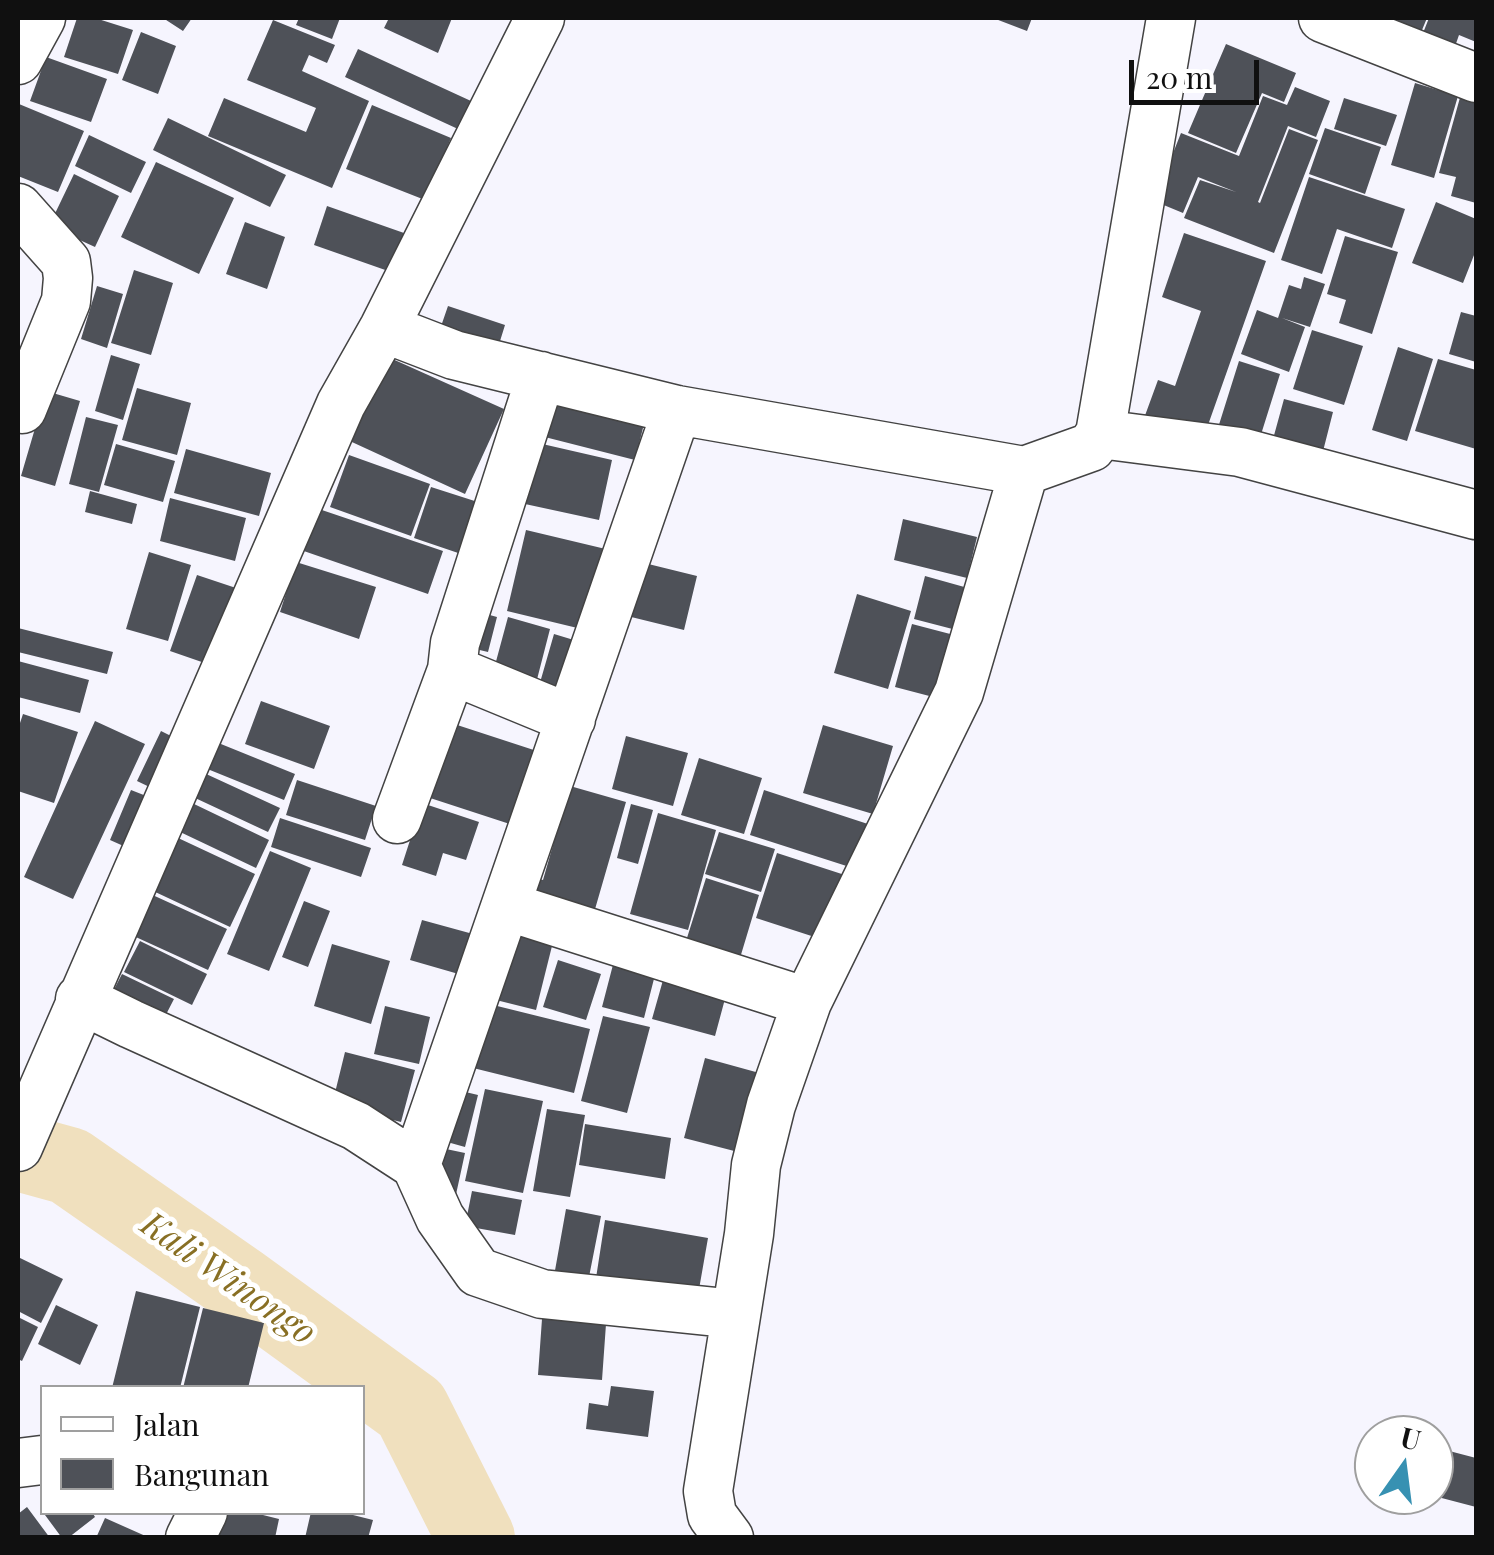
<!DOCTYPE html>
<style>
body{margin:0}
#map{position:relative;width:1494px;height:1555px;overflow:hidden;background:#f6f5fe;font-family:"Playfair Display",serif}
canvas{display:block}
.frame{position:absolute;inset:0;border:20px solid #101010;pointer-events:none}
.legend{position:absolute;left:40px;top:1385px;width:325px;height:130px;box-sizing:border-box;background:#fff;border:2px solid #9f9f9f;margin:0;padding:12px 18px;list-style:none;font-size:30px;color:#101010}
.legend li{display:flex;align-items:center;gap:20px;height:50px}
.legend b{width:50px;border:2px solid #9f9f9f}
.north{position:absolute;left:1354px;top:1415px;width:100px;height:100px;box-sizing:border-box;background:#fff;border:2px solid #9f9f9f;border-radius:50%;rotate:14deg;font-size:28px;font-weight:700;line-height:40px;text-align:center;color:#101010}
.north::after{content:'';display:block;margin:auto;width:35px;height:45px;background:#3791b2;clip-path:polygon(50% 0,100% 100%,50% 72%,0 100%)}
.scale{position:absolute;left:1129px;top:60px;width:130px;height:45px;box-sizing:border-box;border:5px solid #101010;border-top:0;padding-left:12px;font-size:30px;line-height:35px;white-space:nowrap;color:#101010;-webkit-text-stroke:8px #fff;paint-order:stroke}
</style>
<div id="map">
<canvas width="1494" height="1555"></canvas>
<div class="frame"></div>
<ul class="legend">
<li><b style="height:12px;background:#fff"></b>Jalan</li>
<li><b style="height:28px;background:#4e5158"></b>Bangunan</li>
</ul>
<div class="north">U</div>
<div class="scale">20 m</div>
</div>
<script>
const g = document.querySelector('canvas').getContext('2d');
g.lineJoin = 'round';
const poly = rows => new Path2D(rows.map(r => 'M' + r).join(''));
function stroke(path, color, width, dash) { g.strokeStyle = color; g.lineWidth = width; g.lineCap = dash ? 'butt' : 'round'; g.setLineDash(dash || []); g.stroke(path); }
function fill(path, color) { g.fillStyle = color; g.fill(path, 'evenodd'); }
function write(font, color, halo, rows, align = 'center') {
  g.font = font + ' "Playfair Display",serif'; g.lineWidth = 10; g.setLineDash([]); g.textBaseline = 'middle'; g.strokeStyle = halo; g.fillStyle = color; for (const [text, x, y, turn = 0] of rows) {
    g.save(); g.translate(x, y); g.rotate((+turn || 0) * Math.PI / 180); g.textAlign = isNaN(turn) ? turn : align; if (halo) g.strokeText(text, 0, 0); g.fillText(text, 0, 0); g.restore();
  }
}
const river = poly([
 [18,1152,69,1166,240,1285,411,1409,476,1538]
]);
const building = poly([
 [77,18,95,18,133,30,118,74,64,57],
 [163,18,192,18,183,31],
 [299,18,340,18,332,39,296,25],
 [389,18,452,18,438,53,384,28],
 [993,18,1032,18,1027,31],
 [1354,18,1427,18,1417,42],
 [1429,18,1476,18,1476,42,1459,35,1452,55,1419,43],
 [273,20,335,45,327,63,309,55,302,71,369,101,332,188,208,136,224,98,306,132,316,108,247,80],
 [141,32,176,46,158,94,122,80],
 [1226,44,1296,73,1284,102,1262,93,1236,153,1188,133],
 [358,49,471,101,458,129,345,77],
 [46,57,107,79,91,122,30,101],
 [1415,83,1458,96,1434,178,1391,165],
 [1295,87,1330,101,1316,137,1288,126,1258,202,1260,203,1289,129,1318,140,1274,253,1184,218,1200,180,1236,192,1198,177,1183,213,1154,201,1181,133,1239,156,1263,96,1287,105],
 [1461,94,1476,99,1476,203,1451,196,1456,177,1439,173],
 [1344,98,1397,115,1386,146,1334,129],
 [19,104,84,131,58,192,18,176,18,109],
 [372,105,451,138,425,200,346,169],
 [168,118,286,175,270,207,153,150],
 [1325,128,1381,147,1365,194,1309,174],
 [89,135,146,162,131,193,75,166],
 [156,162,234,198,199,274,121,237],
 [74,174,119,196,95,247,49,226],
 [1309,177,1405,209,1392,248,1337,229,1322,274,1281,260],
 [1436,202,1476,219,1476,250,1463,283,1412,263],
 [327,206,404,233,391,272,314,245],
 [245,222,285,237,267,289,226,274],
 [1184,233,1266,261,1202,442,1143,421,1158,380,1175,386,1201,311,1162,297],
 [1345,236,1398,252,1372,334,1339,323,1346,300,1327,294],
 [134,270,173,283,151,355,111,343],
 [1304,277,1325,284,1310,327,1282,318,1305,327,1289,372,1241,354,1257,310,1278,318,1289,285,1301,289],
 [97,286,123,294,107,348,81,339],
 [448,306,505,325,496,354,438,335],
 [1461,312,1476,316,1476,362,1449,354],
 [1312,330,1363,346,1344,405,1293,389],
 [1398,347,1433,359,1407,441,1372,430],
 [379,353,504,409,465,494,341,437],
 [111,355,140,364,123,420,95,411],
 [1438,359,1476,370,1476,449,1415,431],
 [1239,361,1280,374,1258,444,1217,431],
 [137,388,191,403,177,455,122,440],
 [46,391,80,401,55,486,21,476],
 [543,394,645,420,635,460,533,434],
 [1284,399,1333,412,1320,463,1270,450],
 [86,417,118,425,99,492,69,484],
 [538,443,612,460,599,520,525,504],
 [116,444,175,461,163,502,104,485],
 [186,449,271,473,259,516,174,493],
 [349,455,430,484,411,536,330,507],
 [431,487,484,504,467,556,414,538],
 [90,491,137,504,132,524,85,512],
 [170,498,246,518,235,561,160,541],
 [313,507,443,551,428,594,298,549],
 [903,519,977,537,967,578,894,560],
 [526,530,614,551,594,632,507,611],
 [149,552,191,565,168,641,126,629],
 [628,559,697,576,684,630,615,613],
 [296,562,376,587,359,639,280,612],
 [197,575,248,592,222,669,170,651],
 [925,576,975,590,964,632,914,619],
 [857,594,911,611,888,689,834,673],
 [475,611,497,617,488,652,467,647],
 [508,617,550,629,534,691,491,680],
 [912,624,954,635,937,698,895,687],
 [18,628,113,652,107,674,18,652],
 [554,634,587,644,568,709,535,700],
 [18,661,89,680,80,713,18,697],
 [261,701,330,726,314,769,245,744],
 [23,714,78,732,54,803,18,791,18,729],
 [95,721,145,744,73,899,24,877],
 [448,722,546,754,522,828,424,796],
 [823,725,893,746,873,814,803,793],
 [161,731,183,742,160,792,137,781],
 [626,736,688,753,673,806,612,789],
 [216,742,295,774,284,800,205,768],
 [699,758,762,778,744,834,681,815],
 [204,773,280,808,268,832,193,797],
 [297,780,376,806,365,840,286,815],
 [570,786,626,802,591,923,516,901,525,875,543,880],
 [131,790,159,801,137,852,110,840],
 [764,790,874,826,859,870,750,835],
 [192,803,269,840,256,868,178,831],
 [422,803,479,822,466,860,443,853,436,876,402,865],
 [631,804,653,810,638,864,617,858],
 [658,813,716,830,688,930,630,914],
 [280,818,371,848,361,877,271,847],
 [719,832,775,849,761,892,705,874],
 [176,837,255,874,230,927,151,890],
 [270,851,311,868,269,971,227,954],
 [777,853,851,877,830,942,756,918],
 [706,878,759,895,740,958,686,941],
 [146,892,227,929,208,970,127,933],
 [304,901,330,911,308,967,282,957],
 [422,920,473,934,462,975,410,960],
 [509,931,553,942,536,1010,492,999],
 [140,941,207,974,192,1005,124,972],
 [332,944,390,961,371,1024,314,1006],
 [615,957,657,967,644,1018,602,1007],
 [558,960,601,974,586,1020,543,1007],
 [667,966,729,984,715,1036,652,1019],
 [122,974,174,999,157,1032,105,1007],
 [477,1001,590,1029,574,1093,461,1065],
 [385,1006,430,1017,419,1064,374,1054],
 [603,1016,650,1027,627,1113,581,1101],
 [345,1052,415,1070,401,1122,332,1105],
 [705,1058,763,1074,742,1153,684,1138],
 [453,1089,478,1095,465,1147,440,1140],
 [485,1089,543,1101,523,1193,465,1181],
 [547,1109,585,1115,570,1197,533,1191],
 [585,1124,671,1138,665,1179,579,1165],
 [446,1149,465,1153,455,1199,437,1194],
 [472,1191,522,1200,515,1235,465,1226],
 [566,1209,601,1216,588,1282,554,1276],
 [605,1220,708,1238,698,1295,596,1278],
 [18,1257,63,1279,41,1323,18,1311],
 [136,1291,200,1307,180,1388,112,1388],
 [56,1305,98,1325,80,1365,38,1344],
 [543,1305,607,1310,602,1380,538,1375],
 [203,1308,264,1323,248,1388,183,1388],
 [18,1317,38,1327,22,1361,18,1359],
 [611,1386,654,1391,648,1437,586,1429,589,1403,608,1406],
 [1434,1447,1476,1458,1476,1507,1434,1496],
 [27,1507,50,1538,18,1538,18,1514],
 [48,1512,92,1512,95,1517,68,1538,62,1538,45,1515],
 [219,1512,251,1512,279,1519,275,1538,213,1538],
 [311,1512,341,1512,373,1520,368,1538,305,1538],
 [105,1518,150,1538,96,1538]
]);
const minor = poly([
 [1323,18,1476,78],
 [18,60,41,18],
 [18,208,66,262,68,278,66,301,22,409],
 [384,328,454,355,677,410,1024,471,1091,447,1100,434,1171,18],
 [541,376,455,643,452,670,571,719],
 [1100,434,1240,452,1476,515],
 [397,819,452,670],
 [506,906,807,1002],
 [80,999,131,1024,356,1126,416,1165,440,1218,478,1272,542,1294,736,1314],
 [18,1147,341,404,384,328,540,18],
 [416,1165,677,410],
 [18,1463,42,1460],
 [190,1538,203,1512],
 [729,1538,712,1515,708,1491,749,1234,756,1165,771,1105,807,1002,959,692,1024,471]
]);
const waterNames = [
 ["Kali Winongo",228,1279,35]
];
stroke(river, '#f0e0be', 78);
fill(building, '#4e5158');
stroke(minor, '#434343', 51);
stroke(minor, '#fff', 48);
write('italic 35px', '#886f24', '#fff', waterNames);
</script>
